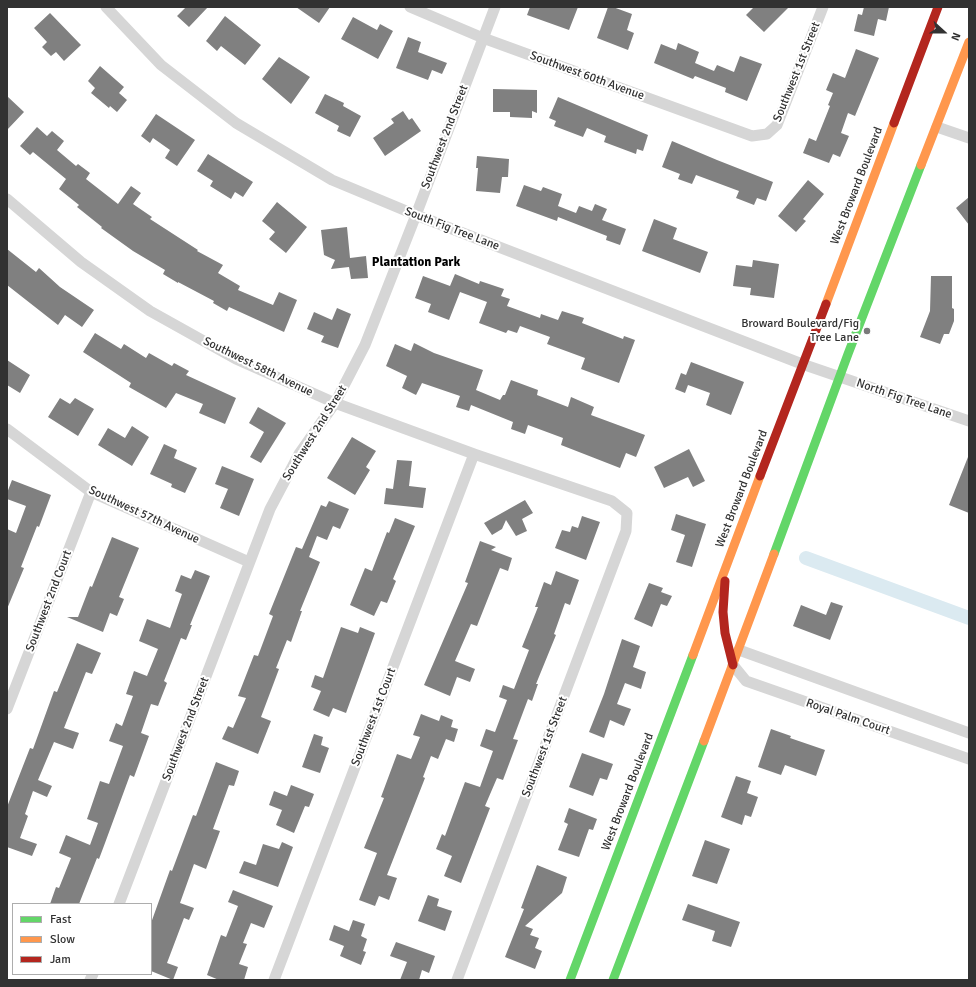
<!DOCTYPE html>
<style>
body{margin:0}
#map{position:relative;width:976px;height:987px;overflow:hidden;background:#fff;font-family:Signika,sans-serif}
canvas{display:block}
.frame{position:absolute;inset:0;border:8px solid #323232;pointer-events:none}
.legend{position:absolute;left:12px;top:903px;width:140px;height:72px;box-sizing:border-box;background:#fff;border:1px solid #adadad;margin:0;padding:5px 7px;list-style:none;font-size:12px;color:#323232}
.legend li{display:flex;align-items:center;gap:8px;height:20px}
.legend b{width:20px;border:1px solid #adadad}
.north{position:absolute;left:924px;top:12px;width:40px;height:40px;-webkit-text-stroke:3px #fff;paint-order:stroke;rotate:111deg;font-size:11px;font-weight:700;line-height:16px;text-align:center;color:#323232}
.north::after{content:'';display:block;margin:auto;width:14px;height:18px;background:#323232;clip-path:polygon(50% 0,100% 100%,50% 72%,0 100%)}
</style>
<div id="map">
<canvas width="976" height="987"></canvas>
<div class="frame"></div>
<ul class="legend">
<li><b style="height:5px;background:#63d668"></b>Fast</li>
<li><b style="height:5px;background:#ff974d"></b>Slow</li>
<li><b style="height:5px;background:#b3261e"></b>Jam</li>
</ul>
<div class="north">N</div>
</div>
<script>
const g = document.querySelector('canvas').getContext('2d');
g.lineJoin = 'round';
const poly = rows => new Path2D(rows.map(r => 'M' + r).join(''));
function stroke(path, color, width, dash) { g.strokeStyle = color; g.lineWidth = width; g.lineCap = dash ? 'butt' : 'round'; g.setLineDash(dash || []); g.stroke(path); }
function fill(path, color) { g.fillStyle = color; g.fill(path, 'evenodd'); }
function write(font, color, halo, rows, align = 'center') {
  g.font = font + ' Signika,sans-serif'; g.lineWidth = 4; g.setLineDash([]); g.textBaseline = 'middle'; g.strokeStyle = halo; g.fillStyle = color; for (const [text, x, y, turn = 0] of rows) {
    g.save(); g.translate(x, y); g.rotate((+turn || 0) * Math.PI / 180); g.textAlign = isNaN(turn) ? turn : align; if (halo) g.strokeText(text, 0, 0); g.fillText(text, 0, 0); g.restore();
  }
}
const canal = poly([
 [806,558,969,618]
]);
const building = poly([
 [186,7,208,7,189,27,177,16],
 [296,7,330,7,319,23],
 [530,7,578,7,569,30,527,15],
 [608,7,613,7,632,14,627,30,634,33,628,50,597,38],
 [754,7,789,7,764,32,746,15],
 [864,7,889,7,886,21,878,19,874,36,854,31,858,14,862,15],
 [50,13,81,45,64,61,56,52,51,56,42,47,47,42,34,28],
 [225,16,261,45,245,65,221,46,217,51,206,41],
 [353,17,377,30,380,24,393,31,378,59,341,39],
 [408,37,421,42,418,52,447,63,442,74,432,70,428,80,396,68],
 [678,43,699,52,695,63,714,71,717,65,734,72,740,56,762,64,747,101,725,92,726,88,695,76,693,79,654,63,661,44,676,50],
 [856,49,879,58,855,116,848,113,841,133,849,136,840,157,833,154,829,163,803,153,809,138,816,141,830,106,828,105,833,93,826,90,833,73,845,78],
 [279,57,310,77,291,104,262,79],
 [100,66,124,87,119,93,127,100,117,112,110,106,109,108,91,93,95,88,88,81],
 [493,89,537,90,537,113,532,111,532,118,510,117,510,112,493,112],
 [325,94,344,103,343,106,361,116,350,137,337,131,339,126,315,113],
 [7,96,24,112,7,130],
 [558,97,648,135,643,151,637,149,636,154,604,142,606,136,587,128,583,137,554,126,556,121,549,118],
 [403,111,409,120,412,118,421,131,385,156,373,138,394,123,391,119],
 [156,114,195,140,177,166,165,158,170,150,153,138,150,143,141,136],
 [37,127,47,136,52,131,64,141,57,150,76,166,78,164,90,173,86,179,118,204,131,186,141,193,133,204,152,217,150,219,198,250,197,251,223,265,218,273,240,286,238,290,273,305,279,292,297,300,284,332,229,307,227,311,213,303,214,301,178,282,178,283,163,274,165,270,133,251,101,228,102,227,77,207,79,205,59,189,66,179,33,152,30,155,20,146],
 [672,141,717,160,773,182,766,201,757,198,754,205,736,198,739,191,696,175,692,184,678,179,680,174,662,167],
 [208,154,253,182,243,197,235,192,231,199,210,186,213,181,197,171],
 [477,156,509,159,508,177,502,177,500,193,476,191,478,168,476,168],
 [808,180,824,194,803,219,806,221,796,232,778,216],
 [524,185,541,191,543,187,562,194,558,206,576,213,579,206,592,211,595,204,607,209,602,220,626,229,620,245,606,240,607,236,558,217,557,221,516,206],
 [969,197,969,225,956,208],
 [277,202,307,227,286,253,269,239,275,232,262,221],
 [654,219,677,228,673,239,708,252,700,273,642,251],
 [347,227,350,258,366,256,368,278,351,279,349,267,331,269,335,260,324,255,321,230],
 [7,249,36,272,39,268,60,287,94,310,82,327,65,315,58,325,7,285],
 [753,260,779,264,774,298,750,295,751,288,733,286,736,265,752,267],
 [455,274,479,284,480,281,504,289,501,296,510,299,507,306,540,318,541,314,558,320,562,311,584,318,582,323,623,339,624,336,635,340,619,383,581,369,585,358,547,344,550,337,520,326,517,333,508,330,506,333,479,323,487,302,460,292,449,320,428,312,431,304,415,298,423,276,450,286],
 [931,276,952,276,952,308,954,309,954,321,949,334,944,334,940,344,920,337,930,311],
 [337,308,351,314,338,348,321,342,324,336,307,329,314,312,332,320],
 [95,333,121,349,124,344,146,358,149,353,172,366,174,363,189,371,186,375,236,398,225,424,199,413,203,404,176,393,166,408,129,387,131,383,83,352],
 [414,343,434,353,483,370,476,390,500,400,503,395,505,395,511,380,538,390,537,395,568,407,571,397,594,407,591,415,645,435,636,457,626,453,620,468,561,445,563,438,528,425,525,434,511,429,513,422,471,405,469,411,456,407,460,396,422,383,416,395,402,388,407,376,386,366,395,344,411,351],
 [7,360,30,375,20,393,7,385],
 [691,362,744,382,731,415,706,405,710,393,688,385,685,393,675,389,681,373,686,375],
 [60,398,70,404,75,398,94,409,78,436,48,417],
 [258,407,286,423,261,463,250,457,264,432,249,423],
 [132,426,149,437,132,466,98,445,108,428,125,438],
 [352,437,376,451,366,467,370,470,355,495,327,478],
 [164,444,177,450,174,458,197,468,185,493,171,487,172,484,150,474],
 [689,449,705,481,693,487,688,477,664,488,654,467],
 [968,457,969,457,969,513,949,505],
 [397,460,412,461,409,486,426,488,423,508,384,504,386,488,393,489],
 [222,466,254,479,239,516,220,508,228,489,215,484],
 [12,480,51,495,39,527,37,526,21,567,24,568,7,609,7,529,16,533,26,506,7,499,7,493],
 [525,500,533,513,522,519,527,531,516,536,506,520,502,529,492,535,484,523],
 [329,501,349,509,340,529,333,526,327,540,317,536,309,557,320,562,300,611,302,611,291,642,287,640,276,668,279,669,261,717,271,721,258,754,222,739,228,726,233,728,246,698,238,696,254,655,258,656,273,616,269,614,296,547,302,549,321,505,326,507],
 [676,514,706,524,692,567,676,562,685,535,671,530],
 [582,516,600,522,586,560,555,548,562,530,570,532,572,526,578,528],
 [395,518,415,526,393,579,396,581,387,603,381,601,374,616,350,605,365,568,372,571,387,532,389,533],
 [112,537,139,548,119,597,124,599,117,616,110,613,103,632,67,617,78,617,90,586,92,587],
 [480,541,496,547,491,550,512,558,508,571,500,568,477,626,471,624,455,661,475,669,470,682,457,677,450,696,424,685,468,583,465,582],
 [195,570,210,576,190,625,192,625,186,640,181,638,164,681,167,683,158,706,151,704,141,733,149,736,134,777,130,775,105,843,99,859,97,858,79,904,50,904,56,887,59,888,71,858,59,853,66,835,90,845,98,823,87,819,100,781,109,784,123,746,109,741,116,723,122,726,133,696,126,694,134,671,147,676,158,649,139,641,147,619,170,628,182,594,175,591,181,575,191,579],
 [556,571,579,580,570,605,565,603,554,634,556,635,536,684,538,684,532,701,528,699,513,739,518,740,503,780,497,778,485,806,490,808,461,883,444,876,452,856,436,849,442,834,445,836,465,782,480,787,493,751,480,746,486,729,495,732,507,700,499,697,503,685,514,689,529,650,522,647,538,607,535,607,544,582,551,585],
 [649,583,663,588,661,592,672,596,667,606,661,604,652,627,634,619],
 [831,602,843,606,830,640,793,626,801,605,826,615],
 [341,627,358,633,360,627,375,633,346,713,333,708,329,717,313,710,321,691,311,687,315,675,323,678],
 [622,639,640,646,633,667,646,672,641,689,625,683,617,704,631,709,624,726,610,720,604,738,589,732,604,694],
 [77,643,101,653,92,674,86,672,64,728,79,733,73,749,54,742,38,780,52,786,47,797,33,791,25,814,28,816,20,838,37,844,32,856,7,847,7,807,30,748,33,749,54,691,57,692],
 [421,714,439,721,441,715,453,720,451,727,458,729,454,742,446,739,438,759,431,756,423,777,425,778,387,875,397,878,389,900,379,896,375,906,359,900,377,853,364,848,384,798,381,797,397,754,411,759,420,737,413,735],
 [771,729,791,736,790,738,825,750,816,776,785,765,781,775,758,767],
 [314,734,323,737,321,745,329,748,320,773,302,767],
 [582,753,613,764,607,780,600,778,593,796,569,787],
 [216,762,239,771,234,786,229,785,213,829,220,831,206,869,194,864,180,903,194,908,189,920,184,918,167,963,178,967,173,980,151,971,151,923,170,870,172,871,193,815,196,816],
 [736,776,751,781,747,793,758,797,751,817,745,815,742,825,721,817],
 [291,785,314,794,309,807,305,806,294,833,276,825,282,810,269,805,274,791,287,796],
 [569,808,597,819,593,830,589,829,579,857,558,850,568,824,564,822],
 [705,840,730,849,717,884,692,876],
 [282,842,293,847,278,887,239,873,244,861,256,865,263,844,279,849],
 [537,865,567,877,562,893,525,926,533,929,530,935,539,938,535,948,542,951,535,969,505,957,524,909,521,908],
 [233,890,273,906,264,928,251,923,243,943,247,944,239,964,248,967,244,980,219,980,207,975,221,935,226,937,238,906,228,902],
 [428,895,439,899,437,906,452,911,445,931,418,921],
 [688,904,740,922,731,947,712,941,715,931,682,920],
 [353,920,365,924,361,936,367,939,363,951,366,952,361,965,340,956,344,946,329,940,334,925,349,931],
 [396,942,435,956,429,973,422,970,419,980,400,980,407,962,390,956]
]);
const street = poly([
 [106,7,161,65,236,123,332,180,416,215,802,364,969,421],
 [410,7,483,38,752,136,767,134,777,125,823,7],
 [937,127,969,138],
 [7,199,81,262,150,311,236,359,335,403,474,454,612,501,627,513,626,531,457,980],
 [7,429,91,492,249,562],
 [739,650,969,733],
 [733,665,746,681,969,759],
 [7,709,91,492],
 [119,904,270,509,299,454,335,403,365,345,416,215,495,7],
 [90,980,93,974],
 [274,980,474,454]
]);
const fast = poly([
 [774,554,848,354,921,165],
 [570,980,693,655],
 [613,980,704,741]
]);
const slow = poly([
 [921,165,969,42],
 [826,304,894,123],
 [693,655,760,476],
 [704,741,774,554]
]);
const jam = poly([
 [894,123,938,7],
 [760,476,826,304],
 [725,581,723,612,725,633,733,665]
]);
const markers = [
 [867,331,4,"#7a7a7a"]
];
const streetNames = [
 ["Southwest 1st Street",797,72,-68],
 ["Southwest 60th Avenue",587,76,20],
 ["Southwest 2nd Street",445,137,-69],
 ["West Broward Boulevard",857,186,-69],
 ["South Fig Tree Lane",452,229,21],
 ["Southwest 58th Avenue",258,367,26],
 ["North Fig Tree Lane",904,399,19],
 ["Southwest 2nd Street",315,433,-58],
 ["West Broward Boulevard",742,489,-69],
 ["Southwest 57th Avenue",144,515,25],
 ["Southwest 2nd Court",49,601,-69],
 ["Southwest 1st Court",374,717,-69],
 ["Royal Palm Court",848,717,19],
 ["Southwest 2nd Street",186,729,-69],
 ["Southwest 1st Street",545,747,-69],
 ["West Broward Boulevard",628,792,-69]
];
const poiNames = [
 ["Broward Boulevard/Fig",859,324],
 ["Tree Lane",859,338]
];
const neighbourhoodNames = [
 ["Plantation Park",416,263]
];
stroke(canal, '#dbeaf1', 14);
fill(building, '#808080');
stroke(street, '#d6d6d6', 11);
stroke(fast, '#63d668', 9);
stroke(slow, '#ff974d', 9);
stroke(jam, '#b3261e', 9);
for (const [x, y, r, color] of markers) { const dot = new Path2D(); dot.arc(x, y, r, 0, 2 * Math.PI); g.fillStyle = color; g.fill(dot); stroke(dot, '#fff', 1.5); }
write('12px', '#323232', '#fff', streetNames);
write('12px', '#323232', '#fff', poiNames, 'right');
write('bold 13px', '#000', '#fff', neighbourhoodNames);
</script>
